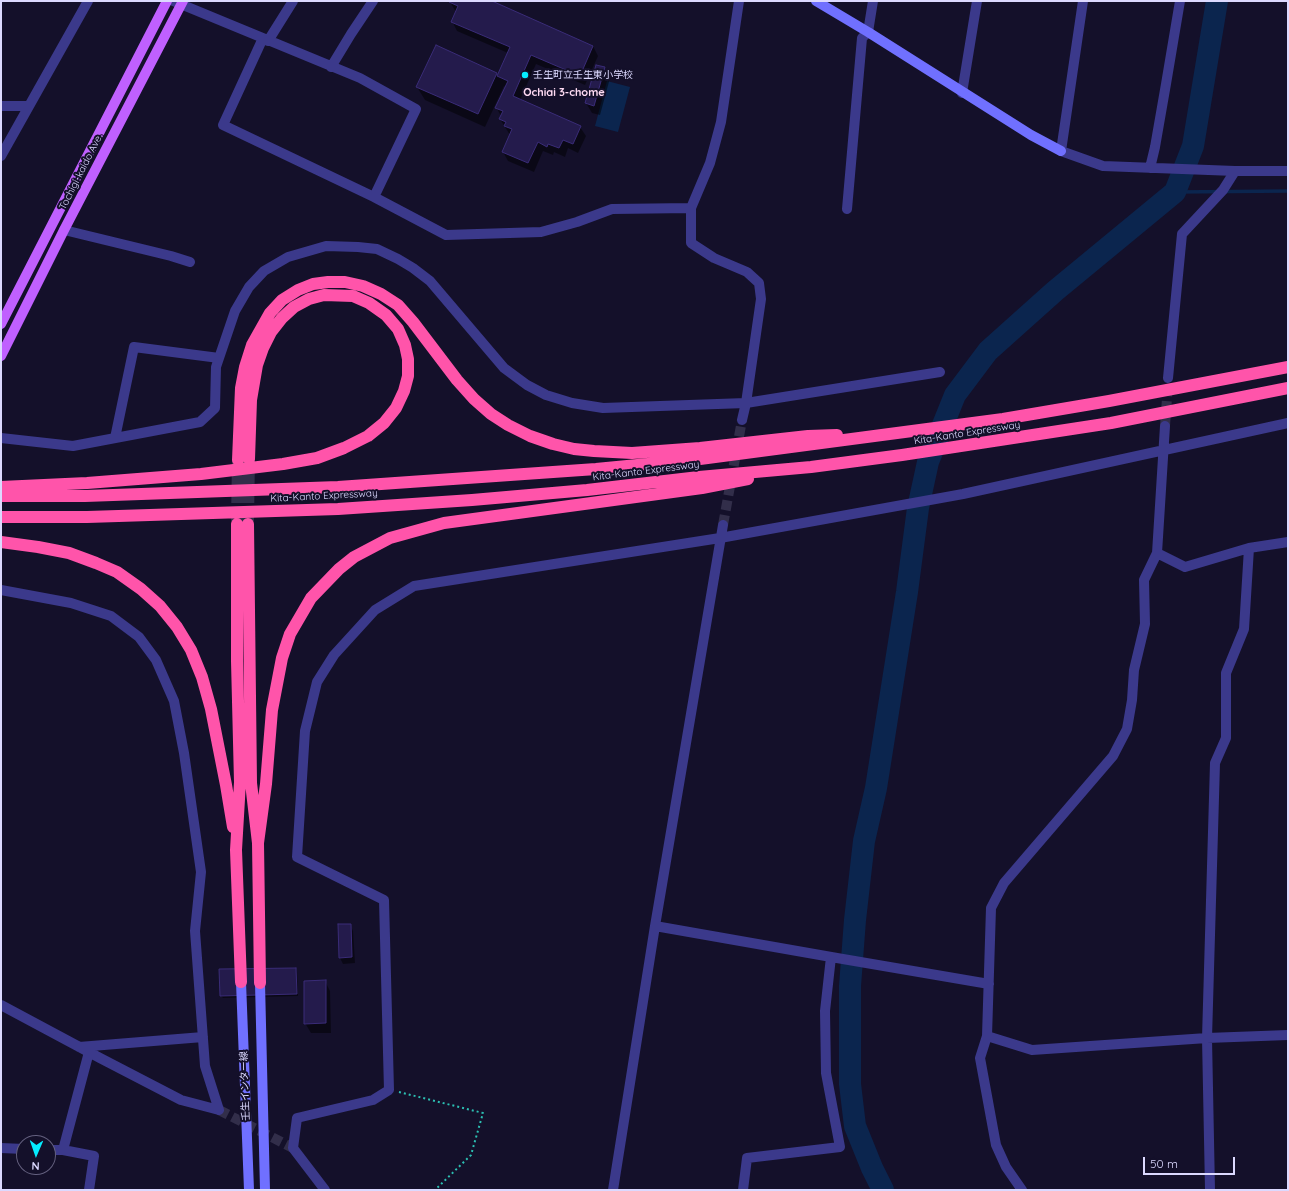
<!DOCTYPE html>
<meta charset="utf-8">
<style>
body{margin:0}
#map{position:relative;width:1289px;height:1191px;overflow:hidden;background:#14102a;font-family:Quicksand,sans-serif}
canvas{display:block}
.frame{position:absolute;inset:0;border:2px solid #dcd9ff;pointer-events:none}
.north{position:absolute;left:16px;top:1135px;width:40px;height:40px;box-sizing:border-box;background:#14102a;border:1px solid #64607f;border-radius:50%;rotate:182deg;font-size:11px;font-weight:700;line-height:16px;text-align:center;color:#dcd9ff}
.north::after{content:'';display:block;margin:auto;width:14px;height:18px;background:#05ecff;clip-path:polygon(50% 0,100% 100%,50% 72%,0 100%)}
.scale{position:absolute;left:1143px;top:1157px;width:92px;height:18px;box-sizing:border-box;border:2px solid #dcd9ff;border-top:0;padding-left:5px;font-size:12px;line-height:14px;white-space:nowrap;color:#dcd9ff;-webkit-text-stroke:3px #14102a;paint-order:stroke}
</style>
<div id="map">
<canvas width="1289" height="1191"></canvas>
<div class="frame"></div>
<div class="north">N</div>
<div class="scale">50 m</div>
</div>
<script>
const g = document.querySelector('canvas').getContext('2d');
g.lineJoin = 'round';
function fill(path, color) { g.fillStyle = color; g.fill(path, 'evenodd'); }
const poly = rows => new Path2D(rows.map(r => 'M' + r).join(''));
function stroke(path, color, width, dash) { g.strokeStyle = color; g.lineWidth = width; g.lineCap = dash ? 'butt' : 'round'; g.setLineDash(dash || []); g.stroke(path); }
function write(font, color, halo, rows, align = 'center') {
  g.font = font + ' Quicksand,"Noto Sans JP",sans-serif'; g.lineWidth = 4; g.setLineDash([]); g.textBaseline = 'middle'; g.strokeStyle = halo; g.fillStyle = color; for (const [text, x, y, turn = 0] of rows) {
    g.save(); g.translate(x, y); g.rotate((+turn || 0) * Math.PI / 180); g.textAlign = isNaN(turn) ? turn : align; if (halo) g.strokeText(text, 0, 0); g.fillText(text, 0, 0); g.restore();
  }
}
const water = poly([
 [607,81,630,87,618,132,595,126]
]);
const shadow = poly([
 [451,1,489,1,593,46,598,56,585,85,536,64,520,100,580,127,586,136,578,153,568,148,565,157,554,152,553,155,543,151,534,172,508,161,503,152,510,135,500,119,501,116,496,107,506,87,504,86,485,127,425,100,417,87,496,74,498,76,508,53,457,31,452,21,456,12,450,2],
 [604,68,610,78,600,115,592,113,586,103],
 [350,925,353,931,355,963,343,964,340,958],
 [296,969,297,972,298,996,223,998,221,996],
 [325,981,330,991,331,1033,311,1033,305,1023]
]);
const stream = poly([
 [1175,192,1288,191]
]);
const river = poly([
 [883,1190,872,1168,855,1126,850,1084,850,986,855,920,864,841,876,788,907,592,918,508,928,462,955,395,988,351,1055,291,1175,192,1193,146,1217,1]
]);
const building = poly([
 [450,1,492,1,593,46,580,76,531,55,513,96,581,126,573,144,563,140,559,148,548,144,547,147,538,142,528,163,502,152,512,129,504,126,506,122,499,119,503,111,495,108,508,81,497,76,510,47,451,22,458,6,449,2,450,1],
 [436,45,497,73,478,114,416,87,436,45],
 [596,65,605,67,594,106,585,103,596,65],
 [338,924,351,924,352,957,339,958,338,924],
 [296,968,297,994,220,996,219,969,296,968],
 [326,980,326,1023,304,1024,304,981,326,980]
]);
const streetTunnel = poly([
 [1165,426,1168,384],
 [723,525,742,420],
 [219,1110,293,1148]
]);
const highwayTunnel = poly([
 [237,521,238,460],
 [248,521,249,459]
]);
const path = poly([
 [399,1092,483,1113,471,1155,435,1190]
]);
const street = poly([
 [173,1,360,78,416,109,374,197,446,235,541,232,577,222,612,209,691,208],
 [739,1,721,122,710,163,691,208,691,243,714,258,747,272,759,283,761,299,746,403,742,420],
 [1083,1,1061,151,1103,166,1235,171,1288,171],
 [263,38,223,125,374,197],
 [268,41,293,1],
 [331,67,351,34,373,1],
 [962,93,977,1],
 [1,106,29,106],
 [1,156,88,1],
 [1150,168,1155,147,1166,84,1180,1],
 [847,209,862,38,868,32,873,1],
 [64,230,171,256,190,262],
 [1168,378,1182,234,1223,190,1235,171],
 [1,438,73,446,200,422,215,408,216,367,235,311,249,287,264,271,288,257,326,246,358,247,377,249,398,259,413,268,430,281,504,368,527,385,546,395,572,403,603,408,746,403,940,372],
 [115,438,134,347,219,358],
 [1157,553,1185,567,1249,548,1288,542],
 [1,590,71,603,111,616,139,637,156,660,174,701,184,753,201,872,195,931,205,1066,219,1110],
 [655,926,837,958,989,984],
 [1,1005,100,1058,181,1100,219,1110],
 [987,1036,1032,1050,1207,1038,1288,1035],
 [79,1047,203,1037],
 [1,1148,24,1149],
 [48,1150,63,1150,94,1156,89,1190],
 [63,1150,89,1052],
 [325,1190,293,1148,297,1118,373,1100,389,1090,384,900,297,857,305,731,317,682,334,655,375,610,414,586,720,538,963,494,1288,423],
 [613,1190,655,926,723,525],
 [743,1190,747,1158,840,1147,826,1073,825,1011,831,957],
 [1022,1190,1006,1167,996,1145,980,1058,987,1036,991,908,1004,883,1113,756,1127,729,1132,700,1134,670,1145,624,1144,580,1157,553,1165,426],
 [1210,1190,1207,1038,1215,763,1226,738,1226,673,1244,629,1249,548]
]);
const secondary = poly([
 [816,1,868,32,1031,135,1061,151],
 [241,982,249,1190],
 [260,983,265,1190]
]);
const primary = poly([
 [1,324,167,1],
 [1,356,64,230,183,1]
]);
const highway = poly([
 [238,460,241,388,245,367,252,345,270,313,282,300,298,290,313,284,328,282,345,282,363,286,381,294,398,305,413,322,457,380,474,399,491,414,508,425,530,436,553,444,574,449,594,451,632,453,700,448,808,436,837,435],
 [1,487,87,483,201,474,283,464,317,458,344,448,368,436,384,423,396,408,404,391,408,376,408,359,405,345,398,329,386,315,369,303,353,296,324,295,309,299,294,307,282,318,271,332,263,348,257,365,251,400,249,459],
 [1,496,85,496,338,487,596,469,700,459,1003,419,1109,401,1288,367],
 [1,517,87,517,338,509,472,500,587,490,699,477,811,467,902,455,1111,423,1288,388],
 [237,524,237,661,240,782,236,850,241,982],
 [248,524,251,783,258,843,260,983],
 [1,542,38,547,69,553,96,563,117,572,141,589,160,606,177,627,191,650,202,677,211,709,226,785,233,827],
 [258,843,266,784,272,710,282,658,290,634,311,598,339,569,354,557,390,538,444,523,702,488,748,479]
]);
const markers = [
 [525,75,4,"#05ecff"]
];
const poiNames = [
 ["壬生町立壬生東小学校",533,75]
];
const streetNames = [
 ["Tochigi-kaido Ave.",81,172,-63],
 ["Kita-Kanto Expressway",967,433,-9],
 ["Kita-Kanto Expressway",646,471,-7],
 ["Kita-Kanto Expressway",324,496,-3],
 ["壬生インター線",245,1086,-92]
];
const neighbourhoodNames = [
 ["Ochiai 3-chome",564,93]
];
fill(water, '#0b254e');
fill(shadow, '#0007');
stroke(stream, '#0b254e', 3.5);
stroke(river, '#0b254e', 22);
fill(building, '#241b4c');
stroke(building, '#3a2c78', 1);
stroke(streetTunnel, '#322e4a', 10, [10, 5]);
stroke(highwayTunnel, '#322e4a', 12, [12, 6]);
stroke(path, '#2cc0b3', 2, [2, 3]);
stroke(street, '#3b398b', 10);
stroke(secondary, '#7070ff', 10);
stroke(primary, '#c060ff', 10);
stroke(highway, '#ff54aa', 12);
for (const [x, y, r, color] of markers) { const dot = new Path2D(); dot.arc(x, y, r, 0, 2 * Math.PI); g.fillStyle = color; g.fill(dot); stroke(dot, '#14102a', 1.5); }
write('10px', '#dcd9ff', '#14102a', poiNames, 'left');
write('10px', '#dcd9ff', '#14102a', streetNames);
write('bold 11px', '#ffdbf3', '#14102a', neighbourhoodNames);
</script>
